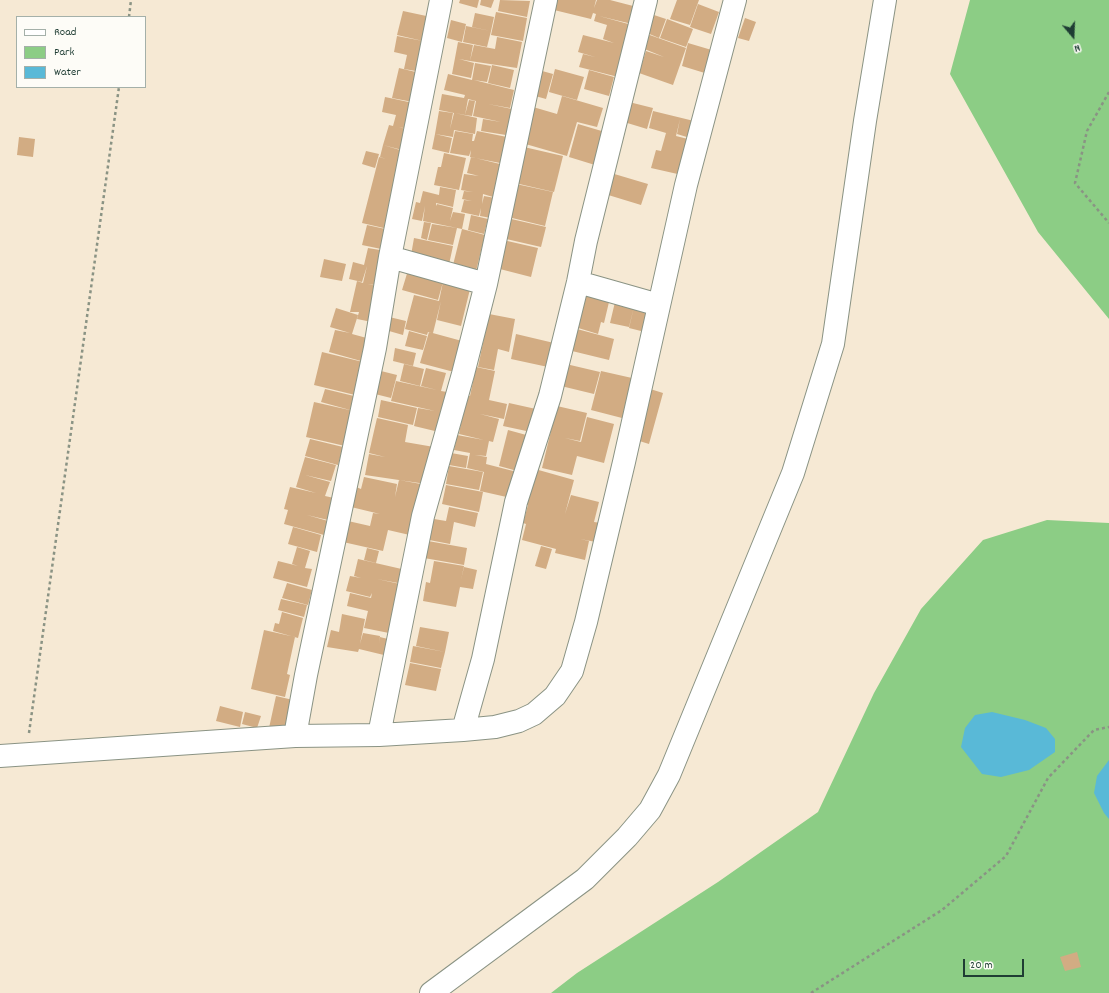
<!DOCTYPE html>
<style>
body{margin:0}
#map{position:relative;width:1109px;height:993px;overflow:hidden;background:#f6e9d4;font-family:Dekko,sans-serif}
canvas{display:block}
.legend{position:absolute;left:16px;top:16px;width:130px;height:72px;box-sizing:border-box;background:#fdfcf7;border:1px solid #a4b0a9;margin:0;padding:5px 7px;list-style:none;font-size:12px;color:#1f3d34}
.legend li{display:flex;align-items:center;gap:8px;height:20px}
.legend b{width:20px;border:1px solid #a4b0a9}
.north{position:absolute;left:1053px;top:16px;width:40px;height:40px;-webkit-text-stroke:3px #fdfcf7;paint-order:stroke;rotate:161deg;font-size:11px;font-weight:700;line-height:16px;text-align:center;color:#1f3d34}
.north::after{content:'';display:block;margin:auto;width:14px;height:18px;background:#1f3d34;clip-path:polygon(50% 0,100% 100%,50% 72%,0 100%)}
.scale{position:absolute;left:963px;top:959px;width:61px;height:18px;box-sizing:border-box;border:2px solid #1f3d34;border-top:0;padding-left:5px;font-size:12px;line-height:14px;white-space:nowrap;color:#1f3d34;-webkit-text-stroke:3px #fdfcf7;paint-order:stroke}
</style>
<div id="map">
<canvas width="1109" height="993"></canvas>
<ul class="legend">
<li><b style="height:5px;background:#fff"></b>Road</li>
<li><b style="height:11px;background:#8ccd85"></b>Park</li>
<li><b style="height:11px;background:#59b9d7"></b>Water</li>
</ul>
<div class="north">N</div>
<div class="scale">20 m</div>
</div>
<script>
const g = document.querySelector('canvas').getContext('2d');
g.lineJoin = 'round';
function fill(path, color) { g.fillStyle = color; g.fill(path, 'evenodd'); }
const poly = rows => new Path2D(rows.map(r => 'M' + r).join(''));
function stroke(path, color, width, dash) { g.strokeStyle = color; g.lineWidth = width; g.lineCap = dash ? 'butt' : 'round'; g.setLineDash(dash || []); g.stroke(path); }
const green = poly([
 [970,0,1109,0,1109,319,1038,232,950,74],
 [1047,520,1109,523,1109,993,551,993,577,973,718,882,818,812,874,693,921,609,983,540]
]);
const water = poly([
 [992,712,1025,720,1046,728,1055,739,1055,752,1029,770,1001,777,982,774,961,747,965,728,975,715],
 [1109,760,1109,819,1104,813,1094,793,1097,776]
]);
const building = poly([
 [460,0,479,0,477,8,459,3],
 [481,0,494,0,491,8,480,5],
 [500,0,530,1,527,17,498,11],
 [557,0,596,0,594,8,597,0,610,0,637,7,632,24,599,16,632,25,622,78,579,67,583,54,595,57,578,52,583,35,614,43,603,39,607,25,594,21,596,14,593,13,591,19,554,10],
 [677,0,699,0,690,25,670,19],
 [698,4,719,12,711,34,690,27],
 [403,11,431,17,422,72,404,69,407,55,394,52,397,36,423,41,397,35],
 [496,12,527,18,523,41,491,35],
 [475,13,494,17,491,31,472,27],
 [654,15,666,19,659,38,647,33],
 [745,18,756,22,749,41,738,38],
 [667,19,693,29,686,47,660,38],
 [451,20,466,24,462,42,447,38],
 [466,26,491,31,487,47,463,42],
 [647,34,686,48,673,85,639,73,646,51,664,57,642,48],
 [497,37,522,42,517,68,470,61,474,45,495,49],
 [458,42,473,45,470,61,459,59,474,63,471,78,452,74],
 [688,43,715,51,708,74,682,66],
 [475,63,491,66,487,82,474,80,514,90,510,108,488,104,512,109,506,135,481,131,483,119,501,122,473,116,476,101,468,99,465,115,455,113,477,118,475,134,454,130,453,137,435,134,439,111,453,113,450,129,454,113,439,110,442,94,464,98,465,95,444,90,448,74,472,80],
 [492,65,514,70,510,88,488,83],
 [399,68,424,74,418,103,392,98],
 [535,69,553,74,546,99,528,94],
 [555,69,584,77,577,100,549,92],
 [589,70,614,77,609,96,584,89],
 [562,96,603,108,597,127,577,122,567,156,522,143,533,107,557,114],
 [385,97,418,104,412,130,399,127,412,131,406,151,383,145,389,125,393,126,396,115,382,112],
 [469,100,475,101,472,116,465,115],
 [629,102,653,108,647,129,624,122],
 [653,111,694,121,690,138,677,134,680,119,676,136,688,139,682,175,651,168,656,150,661,151,666,133,673,135,649,128],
 [578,124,605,132,595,165,569,157],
 [455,131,473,134,472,141,474,141,477,131,507,137,500,163,470,157,471,150,469,156,450,153],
 [435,134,452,138,449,153,432,149],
 [19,137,35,139,33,157,17,155],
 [383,145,407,152,388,229,362,223,379,157,386,159,380,157],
 [524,147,563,156,554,192,515,183],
 [366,151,379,154,375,168,362,164],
 [444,153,466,158,459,190,434,185,438,167,441,167],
 [471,157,500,164,493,197,483,194,482,204,484,196,495,198,491,218,480,216,481,208,479,216,461,212,464,200,472,201,462,199,464,191,473,192,461,190,464,174,479,176,467,173],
 [611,173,648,184,641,205,605,194],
 [516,184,553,192,545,226,508,217],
 [440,187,456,190,453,207,436,203,436,206,437,204,453,208,450,221,453,212,465,214,462,229,423,221,425,206,422,221,412,219,416,202,420,203,423,191,439,195],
 [471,215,488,219,484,234,468,230],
 [507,218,546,227,541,247,502,238],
 [424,222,431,223,427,240,421,238],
 [432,224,457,228,453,245,428,240],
 [367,225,390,230,386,250,362,245],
 [462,229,485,235,476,271,453,265],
 [414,238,453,246,448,269,410,261],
 [503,240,538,248,531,277,496,268],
 [368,248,386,251,381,286,368,284,381,287,372,322,357,319,359,312,350,312,357,281,363,283,367,266,362,282,349,279,353,262,364,265],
 [324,259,346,264,342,281,320,277],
 [409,267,471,285,461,326,437,320,441,301,433,333,428,332,427,335,405,329,414,295,439,301,443,282,438,300,402,290],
 [583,295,609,302,604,323,601,322,598,334,575,327],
 [615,302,634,307,629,327,610,323],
 [634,307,650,311,645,332,629,328],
 [336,308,358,315,352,334,374,340,368,363,329,352,335,330,350,333,330,327],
 [489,314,515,319,509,352,498,349,494,370,478,367],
 [385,316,406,321,403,335,382,329],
 [577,329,614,339,609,360,572,351],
 [409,331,427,336,423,350,405,346],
 [429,332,462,341,454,372,420,363],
 [516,334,554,343,548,367,511,359],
 [395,348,416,353,413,366,393,361],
 [322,352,363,362,355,395,314,385],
 [404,364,424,369,420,386,400,381],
 [566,364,600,372,594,394,561,386],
 [476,367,495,371,489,400,480,398,507,404,504,419,480,414,499,419,493,442,489,441,486,456,475,455,487,457,486,464,517,472,511,498,480,491,484,472,467,468,470,453,454,450,457,435,484,440,459,434,466,395,470,396],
 [426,368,446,373,441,391,447,392,439,432,414,426,418,408,435,411,391,401,396,381,437,390,421,386],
 [381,371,397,375,391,398,375,394],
 [601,371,632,378,622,418,591,410],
 [647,388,663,393,649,444,633,439],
 [325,389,354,396,350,410,321,402],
 [381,400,417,408,413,425,378,417],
 [314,402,354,411,345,446,306,437],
 [509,403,536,409,531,432,503,426],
 [557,406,587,413,580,441,565,438,581,442,587,417,614,424,604,463,577,456,572,475,542,468],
 [377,418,408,425,405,442,434,447,426,484,365,475,369,454,385,457,369,453,374,431,380,433,374,431],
 [508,430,530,436,521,472,499,466],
 [310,439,343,447,338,465,305,456],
 [451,453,468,456,466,468,449,465],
 [305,457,336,465,331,481,305,475,330,482,325,496,334,498,328,520,307,515,328,521,324,535,284,524,288,510,284,509,290,487,316,493,296,487],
 [449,466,483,472,479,490,446,484],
 [535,469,574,480,565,514,571,495,599,502,594,522,601,523,596,542,580,539,589,541,585,560,555,553,556,549,522,540,526,524,523,523,528,505,526,504],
 [364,477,397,484,395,497,399,480,421,484,414,536,388,530,383,551,343,542,348,521,370,526,373,513,380,514,351,507,356,487,361,489],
 [446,485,483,492,479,512,442,504],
 [449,507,478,513,475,527,454,522,450,544,424,539,428,518,446,521],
 [293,527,321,535,317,552,288,544],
 [428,541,467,548,464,565,424,558],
 [541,546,552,549,546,569,535,566],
 [297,547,310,551,305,568,312,569,307,587,273,578,278,561,298,566,292,564],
 [367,548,379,551,376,563,364,560],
 [358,559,406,570,403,584,377,579,400,584,394,634,364,628,368,611,347,606,350,593,371,598,372,593,370,597,346,591,350,576,361,578,354,576],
 [434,561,464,566,461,580,464,567,477,570,473,589,460,587,456,607,423,601,426,582,430,583],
 [287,583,312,590,308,605,282,598],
 [281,599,307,605,304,617,278,610],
 [282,612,303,618,298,638,273,631,275,623,279,624],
 [342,614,365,619,360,644,363,633,380,636,379,643,380,637,392,640,388,656,359,649,358,652,327,647,331,630,339,632],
 [420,627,449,632,445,652,416,646],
 [264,630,295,637,287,674,290,675,285,697,251,689],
 [413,646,445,652,441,668,410,662],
 [410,663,441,669,436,691,405,685],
 [276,696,293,700,285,732,269,728],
 [220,706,243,712,240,727,216,721],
 [245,712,261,716,257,728,242,724],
 [1077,952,1081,967,1065,971,1060,957]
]);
const path = poly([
 [129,17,131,0],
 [1109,92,1087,131,1075,183,1109,223],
 [29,733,119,87],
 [811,993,942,910,1006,856,1048,778,1094,730,1109,727]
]);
const minor = poly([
 [390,257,486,284],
 [578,282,659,305],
 [463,730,483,659,516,502,550,396,578,282,586,241,646,0],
 [379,735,423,516,463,374,486,284,546,0],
 [295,736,306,675,375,348,390,257,441,0],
 [0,756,295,736,379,735,463,730,495,727,519,721,534,714,555,696,572,671,586,622,624,462,686,185,735,0],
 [431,993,585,879,627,837,650,810,669,775,793,473,833,344,865,121,885,0]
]);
fill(green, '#8ccd85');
fill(water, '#59b9d7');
fill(building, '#d2ac83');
stroke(minor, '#8a9384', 24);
stroke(path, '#8a9384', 2.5, [3, 3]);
stroke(minor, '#fff', 22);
</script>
